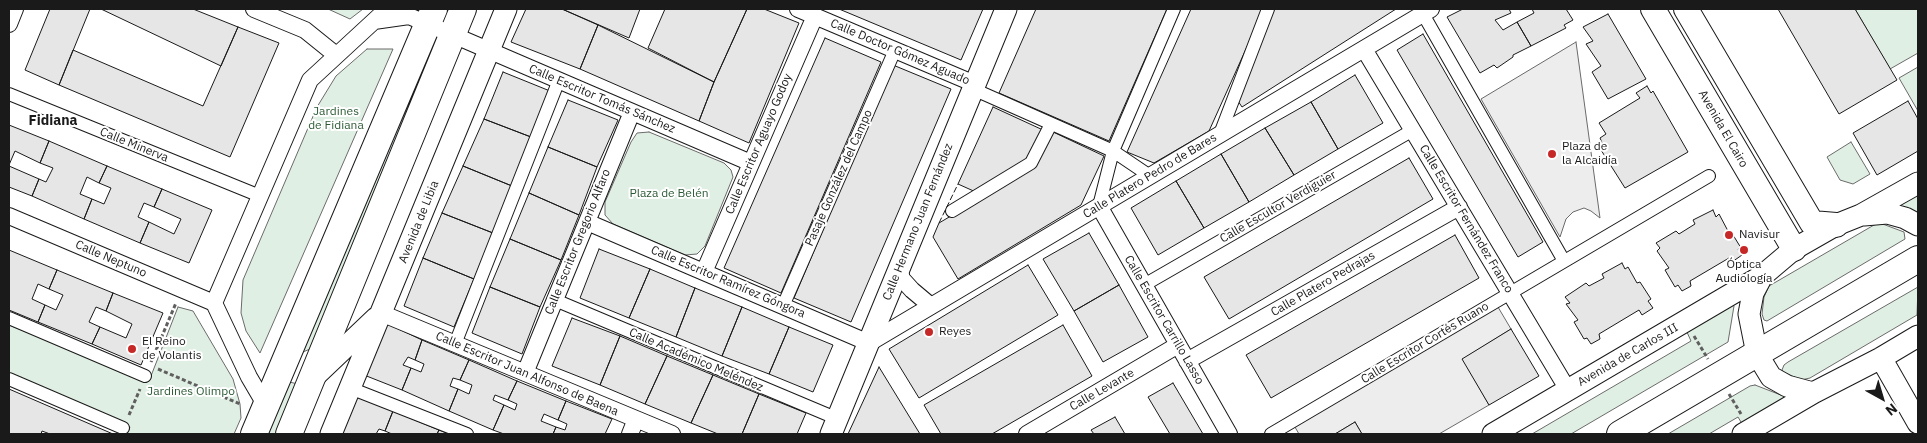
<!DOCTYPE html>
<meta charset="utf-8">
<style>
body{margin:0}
#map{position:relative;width:1927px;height:443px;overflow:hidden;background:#fff;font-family:"IBM Plex Sans",sans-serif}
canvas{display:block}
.frame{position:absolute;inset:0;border:10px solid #1a1a1a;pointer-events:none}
.north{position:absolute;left:1857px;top:373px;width:50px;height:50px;-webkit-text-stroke:4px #fff;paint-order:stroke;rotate:141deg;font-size:14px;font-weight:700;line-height:20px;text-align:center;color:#1a1a1a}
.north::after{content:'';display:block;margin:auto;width:18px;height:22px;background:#1a1a1a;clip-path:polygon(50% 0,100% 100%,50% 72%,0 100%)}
</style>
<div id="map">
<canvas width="1927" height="443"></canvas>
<div class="frame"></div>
<div class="north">N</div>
</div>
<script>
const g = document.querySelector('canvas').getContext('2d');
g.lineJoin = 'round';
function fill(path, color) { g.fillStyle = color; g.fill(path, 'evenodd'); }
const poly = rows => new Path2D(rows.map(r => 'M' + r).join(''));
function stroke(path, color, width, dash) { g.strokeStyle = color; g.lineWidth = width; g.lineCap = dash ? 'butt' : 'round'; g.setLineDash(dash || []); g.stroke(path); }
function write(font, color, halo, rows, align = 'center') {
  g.font = font + ' "IBM Plex Sans",sans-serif'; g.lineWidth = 4; g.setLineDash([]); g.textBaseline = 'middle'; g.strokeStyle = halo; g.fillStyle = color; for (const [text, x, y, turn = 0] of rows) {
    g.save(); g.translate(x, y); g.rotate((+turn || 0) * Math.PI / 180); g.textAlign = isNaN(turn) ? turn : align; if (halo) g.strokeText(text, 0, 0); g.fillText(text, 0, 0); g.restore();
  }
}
const green = poly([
 [328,9,363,9,350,19,328,9],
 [1855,9,1918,9,1918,53,1890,69,1855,9],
 [430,39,442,44,315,347,298,354,430,39],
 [367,49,393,49,260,353,246,331,241,313,243,280,317,107,336,76,367,49],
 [1918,67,1918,111,1899,78,1918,67],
 [649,132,724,163,731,170,733,177,705,246,697,254,685,255,613,224,605,215,605,202,631,142,637,133,649,132],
 [1851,142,1870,174,1853,184,1840,180,1827,157,1851,142],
 [1918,193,1918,216,1896,206,1918,193],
 [1880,223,1904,232,1905,239,1767,321,1764,320,1762,314,1764,297,1769,286,1874,225,1880,223],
 [1918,287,1917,315,1810,378,1801,380,1783,372,1782,370,1784,365,1788,362,1918,287],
 [1732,303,1734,306,1728,342,1571,434,1532,434,1691,341,1686,330,1732,303],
 [178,307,193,311,233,379,240,404,241,418,234,434,127,434,130,427,9,377,9,325,149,381,178,307],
 [285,381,298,384,278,434,263,434,285,381],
 [1755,385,1786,397,1744,427,1738,417,1709,434,1668,434,1750,386,1755,385]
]);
const parking = poly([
 [1576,42,1600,218,1591,211,1584,208,1573,212,1566,219,1560,237,1481,99,1576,42],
 [1495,302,1511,329,1463,359,1489,405,1439,434,1362,434,1355,422,1335,434,1299,434,1292,422,1495,302]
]);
const building = poly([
 [50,9,90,9,59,85,25,70,50,9],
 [101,9,193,9,238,27,221,66,101,9],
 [526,9,562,9,598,25,580,69,511,42,526,9],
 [562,9,640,9,629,38,562,9],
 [665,9,747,9,714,82,648,48,665,9],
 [747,9,764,9,799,23,749,143,699,121,714,82,747,9],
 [839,9,983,9,961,60,839,9],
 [1036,9,1167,9,1109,141,999,93,1036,9],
 [1191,9,1264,9,1209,131,1154,163,1127,152,1191,9],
 [1274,9,1396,9,1242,107,1236,98,1274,9],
 [1463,9,1509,9,1511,13,1495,20,1503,30,1517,22,1531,46,1513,55,1513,57,1497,68,1494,65,1480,73,1447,17,1463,9],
 [1532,9,1566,9,1573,20,1564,25,1566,28,1531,46,1517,22,1534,13,1532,9],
 [1778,9,1855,9,1897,80,1839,114,1778,9],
 [1608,14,1646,79,1608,99,1592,72,1601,66,1586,44,1593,41,1583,27,1608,14],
 [598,25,714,82,699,121,580,69,598,25],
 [238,27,279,43,230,157,59,85,73,50,203,106,238,27],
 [1423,34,1543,242,1518,257,1397,50,1423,34],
 [825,38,881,62,781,293,724,268,825,38],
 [893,65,951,89,851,322,794,298,893,65],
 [503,72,550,91,531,137,484,119,503,72],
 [1355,75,1383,123,1338,149,1311,102,1355,75],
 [1647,86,1651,93,1653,91,1688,152,1625,188,1601,150,1604,147,1600,138,1606,134,1599,123,1640,98,1636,93,1647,86],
 [568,100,618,120,597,167,548,147,568,100],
 [1908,101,1918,119,1918,151,1877,175,1853,133,1908,101],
 [1311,102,1338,149,1294,175,1265,128,1311,102],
 [993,107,1043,130,1029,160,978,193,958,184,993,107],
 [484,119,531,137,512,186,463,166,484,119],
 [9,125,49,141,40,163,15,151,9,165,9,125],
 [1265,128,1294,175,1249,202,1221,154,1265,128],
 [1051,131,1104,156,1081,205,958,279,933,237,939,223,1034,167,1051,131],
 [49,141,107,166,99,183,87,177,80,194,92,199,84,219,32,196,39,179,46,182,53,168,40,163,49,141],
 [548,147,597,167,579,215,529,193,548,147],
 [1221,154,1249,202,1204,228,1176,181,1221,154],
 [1409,158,1433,199,1229,319,1204,277,1409,158],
 [9,166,39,179,32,196,9,187,9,166],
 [107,166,162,189,154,207,144,203,138,217,149,222,140,243,84,219,92,199,104,204,111,188,99,183,107,166],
 [463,166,512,186,493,233,442,213,463,166],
 [1176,181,1204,228,1158,255,1131,208,1176,181],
 [162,189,212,210,189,263,140,243,149,222,174,234,181,219,154,207,162,189],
 [529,193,579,215,561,260,510,239,529,193],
 [1713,210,1716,217,1719,214,1728,231,1730,230,1741,248,1738,249,1742,255,1732,262,1729,258,1690,281,1691,286,1682,291,1678,285,1675,287,1665,270,1669,268,1657,251,1660,248,1656,243,1676,231,1679,234,1695,224,1693,220,1713,210],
 [442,213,493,233,474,279,423,258,442,213],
 [1089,233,1119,285,1074,311,1043,259,1089,233],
 [1455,235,1479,278,1271,398,1246,355,1455,235],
 [510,239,561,260,540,307,490,287,510,239],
 [599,249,650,269,629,318,580,298,599,249],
 [9,250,57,270,49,289,38,284,32,299,45,305,38,322,9,310,9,250],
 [423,258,474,279,454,327,404,306,423,258],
 [1622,263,1625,269,1628,267,1637,283,1640,282,1651,299,1648,301,1653,308,1642,315,1639,310,1599,334,1600,339,1591,344,1587,338,1584,339,1574,322,1578,320,1566,304,1570,303,1565,297,1586,283,1589,286,1604,278,1602,274,1622,263],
 [1028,265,1058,315,919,398,889,349,1028,265],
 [650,269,695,288,676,337,629,318,650,269],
 [57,270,113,293,106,311,96,307,89,322,100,327,92,344,38,322,45,305,56,310,63,295,49,289,57,270],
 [1119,285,1148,337,1103,362,1074,311,1119,285],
 [490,287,540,307,522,354,472,333,490,287],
 [695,288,742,307,722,356,676,337,695,288],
 [113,293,163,313,141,365,92,344,100,327,126,338,132,324,106,311,113,293],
 [742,307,789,327,769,374,722,356,742,307],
 [572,318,620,336,600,385,552,366,572,318],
 [386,323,422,340,415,360,408,357,403,365,411,368,402,390,364,375,386,323],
 [1063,325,1092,376,992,434,941,434,924,405,1063,325],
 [789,327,833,345,813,392,769,374,789,327],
 [1511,329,1539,376,1489,405,1462,359,1511,329],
 [620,336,667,356,645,404,600,385,620,336],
 [422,340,469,360,460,380,453,378,450,386,458,389,449,411,402,390,411,368,421,372,424,364,415,360,422,340],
 [667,356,713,375,691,423,645,404,667,356],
 [469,360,517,381,508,400,495,395,493,400,504,405,493,430,449,411,458,389,469,394,472,385,460,380,469,360],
 [879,367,920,434,848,434,879,367],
 [713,375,759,394,742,434,718,434,691,423,713,375],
 [517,381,566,401,558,420,544,414,541,421,556,427,553,434,504,434,493,430,504,405,515,410,517,404,508,400,517,381],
 [1173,383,1203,434,1170,434,1148,397,1173,383],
 [9,389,113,434,50,434,42,431,41,434,9,434,9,389],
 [759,394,806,413,797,434,742,434,759,394],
 [354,396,393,411,385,431,379,429,376,434,339,434,354,396],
 [566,401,612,419,605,434,553,434,556,427,565,430,567,424,558,420,566,401],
 [393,411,439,430,437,434,392,434,385,431,393,411],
 [1115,417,1125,434,1094,434,1091,430,1115,417],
 [1355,422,1362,434,1335,434,1355,422],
 [439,430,449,434,437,434,439,430]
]);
const path = poly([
 [1694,336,1708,359],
 [151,362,176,303],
 [158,369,240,404],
 [1729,394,1741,414],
 [129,415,140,389]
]);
const pedestrian = poly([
 [1423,14,1564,261],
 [973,89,1113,151,1150,176],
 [9,94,260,196],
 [1220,134,1268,9],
 [1099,206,1113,151,1174,9],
 [952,211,1031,163,1051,124],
 [1144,285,1413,130],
 [555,300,838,419],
 [783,306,895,50],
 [9,318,145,376],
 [455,344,559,80],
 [9,379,123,428],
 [350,388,467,434],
 [1271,434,1709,176]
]);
const minor = poly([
 [254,9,305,30,336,55],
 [798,9,975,84],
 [374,21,409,16,751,163],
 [9,24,15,9],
 [1364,49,1568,390],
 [1099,206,1229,434],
 [9,216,214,303],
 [587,222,869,343,1431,9],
 [899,268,902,279,912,290,931,306],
 [704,272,815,16],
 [381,313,672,434],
 [1187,361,1459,207],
 [525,373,632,112],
 [266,406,249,377,214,303,310,80,387,9],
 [630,434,636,419],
 [1027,434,1178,345]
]);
const tertiary = poly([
 [1864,215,1887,213,1905,218,1918,225],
 [1762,276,1753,293,1749,314,1757,354,1771,377,1787,386,1813,393],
 [1881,358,1918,423],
 [315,376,376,318],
 [331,434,506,9],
 [831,434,1006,9],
 [1493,434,1762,276,1794,249,1836,225,1861,215,1918,183],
 [1743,434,1813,393,1881,358,1918,336]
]);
const secondary = poly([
 [1653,9,1794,249],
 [1686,9,1812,223,1836,225]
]);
const primary = poly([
 [254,434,434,9],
 [289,434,463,9],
 [1620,434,1918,259]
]);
const fence = poly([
 [939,223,958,184]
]);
const markers = [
 [1552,154,5,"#c62828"],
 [1729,235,5,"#c62828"],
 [1744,250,5,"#c62828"],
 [929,332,5,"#c62828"],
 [132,349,5,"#c62828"]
];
const streetNames = [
 ["Calle Doctor Gómez Aguado",900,52,23],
 ["Calle Escritor Tomás Sánchez",602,99,23],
 ["Avenida El Cairo",1723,129,60],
 ["Calle Escritor Aguayo Godoy",759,144,-67],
 ["Calle Minerva",134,145,22],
 ["Calle Platero Pedro de Bares",1150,176,-31],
 ["Pasaje González del Campo",839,178,-66],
 ["Calle Escultor Verdiguier",1278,207,-30],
 ["Calle Escritor Fernández Franco",1466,219,59],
 ["Avenida de Libia",419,222,-68],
 ["Calle Hermano Juan Fernández",918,222,-68],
 ["Calle Escritor Gregorio Alfaro",578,242,-68],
 ["Calle Neptuno",111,259,23],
 ["Calle Escritor Ramírez Góngora",728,282,23],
 ["Calle Platero Pedrajas",1323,284,-30],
 ["Calle Escritor Carrillo Lasso",1164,320,60],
 ["Calle Escritor Cortés Ruano",1425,343,-31],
 ["Avenida de Carlos III",1628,355,-30],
 ["Calle Académico Meléndez",696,360,23],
 ["Calle Escritor Juan Alfonso de Baena",527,374,23],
 ["Calle Levante",1102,390,-30]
];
const parkNames = [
 ["Jardines",336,112],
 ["de Fidiana",336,126],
 ["Plaza de Belén",669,194],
 ["Jardines Olimpo",191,392]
];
const poiNames = [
 ["Plaza de",1562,147],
 ["la Alcaidía",1562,161],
 ["Navisur",1739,235],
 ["Óptica",1744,265,"center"],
 ["Audiología",1744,279,"center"],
 ["Reyes",939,332],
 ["El Reino",142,342],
 ["de Volantis",142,356]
];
const neighbourhoodNames = [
 ["Fidiana",53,121]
];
fill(green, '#e0efe3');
stroke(green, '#6a6a6a', 1);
fill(parking, '#ededed');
stroke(parking, '#6a6a6a', 1);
fill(building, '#e6e6e6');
stroke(building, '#1a1a1a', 1);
stroke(pedestrian, '#1a1a1a', 14);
stroke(minor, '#1a1a1a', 18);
stroke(tertiary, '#1a1a1a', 23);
stroke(secondary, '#1a1a1a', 26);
stroke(primary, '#1a1a1a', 28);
stroke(path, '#5f5f5f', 3, [4, 2.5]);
stroke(pedestrian, '#fff', 12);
stroke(minor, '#fff', 16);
stroke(tertiary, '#fff', 21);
stroke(secondary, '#fff', 24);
stroke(primary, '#fff', 26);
stroke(fence, '#1a1a1a', 1, [6, 2.5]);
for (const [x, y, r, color] of markers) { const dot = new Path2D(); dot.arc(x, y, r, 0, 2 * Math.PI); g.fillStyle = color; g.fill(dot); stroke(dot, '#fff', 2); }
write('12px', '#1a1a1a', '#fff', streetNames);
write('12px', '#2b5a34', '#fff', parkNames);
write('12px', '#1a1a1a', '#fff', poiNames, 'left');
write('bold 14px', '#1a1a1a', '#fff', neighbourhoodNames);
</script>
